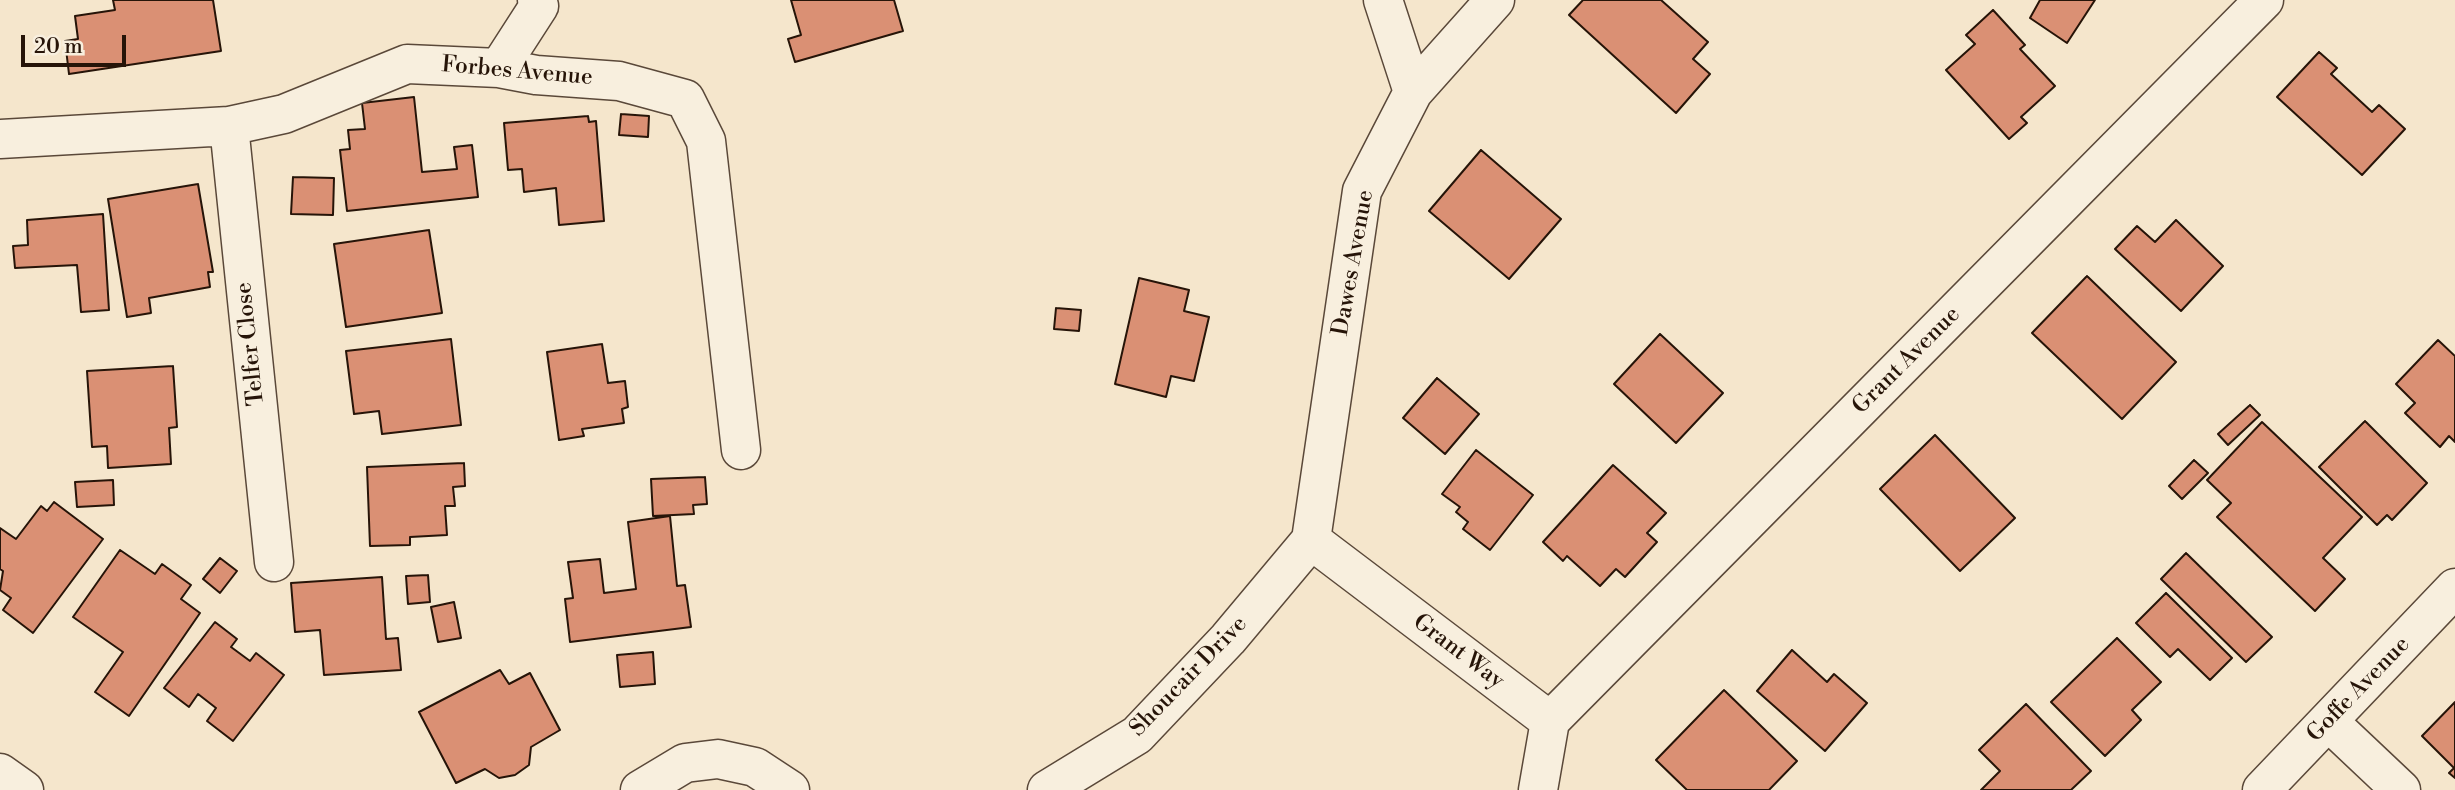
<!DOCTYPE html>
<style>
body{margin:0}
#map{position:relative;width:2455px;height:790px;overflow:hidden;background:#f5e6cc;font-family:"Libre Bodoni",serif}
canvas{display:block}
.scale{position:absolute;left:21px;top:35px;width:105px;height:32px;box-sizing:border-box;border:4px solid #261408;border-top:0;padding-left:9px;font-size:21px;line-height:24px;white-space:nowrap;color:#261408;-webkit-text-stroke:5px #f8efde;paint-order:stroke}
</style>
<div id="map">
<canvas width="2455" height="790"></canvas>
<div class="scale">20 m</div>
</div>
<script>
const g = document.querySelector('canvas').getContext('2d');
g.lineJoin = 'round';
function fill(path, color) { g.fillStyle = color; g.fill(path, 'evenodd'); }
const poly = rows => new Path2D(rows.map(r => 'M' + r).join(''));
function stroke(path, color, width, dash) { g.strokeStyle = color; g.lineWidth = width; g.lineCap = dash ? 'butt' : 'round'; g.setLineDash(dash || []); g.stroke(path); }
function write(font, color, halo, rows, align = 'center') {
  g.font = font + ' "Libre Bodoni",serif'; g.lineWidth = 7; g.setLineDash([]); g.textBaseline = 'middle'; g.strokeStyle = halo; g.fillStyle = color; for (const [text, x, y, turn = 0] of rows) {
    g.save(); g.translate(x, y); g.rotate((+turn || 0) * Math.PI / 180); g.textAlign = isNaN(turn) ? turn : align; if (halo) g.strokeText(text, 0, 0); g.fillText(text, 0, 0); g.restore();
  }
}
const building = poly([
 [113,0,213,0,221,51,69,74,65,41,78,39,75,16,115,10,113,0],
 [791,0,894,0,903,31,795,62,788,39,801,35,791,0],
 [1583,0,1661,0,1708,42,1693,59,1710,74,1676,113,1569,15,1583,0],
 [2095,0,2067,43,2030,18,2040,0,2095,0],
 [1993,10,2025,45,2020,49,2055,86,2021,117,2027,123,2009,139,1946,70,1975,44,1966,35,1993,10],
 [2319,52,2337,68,2331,74,2372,112,2379,105,2405,129,2362,175,2277,97,2319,52],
 [414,97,422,172,457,169,454,147,472,145,478,197,347,211,340,150,350,149,348,130,365,129,362,103,414,97],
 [621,114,649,116,648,137,619,135,621,114],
 [588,116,589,122,596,121,604,221,559,225,556,188,524,192,522,169,508,170,504,123,588,116],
 [1481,150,1561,219,1509,279,1429,211,1481,150],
 [293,177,334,178,333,215,291,214,293,177],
 [198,184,213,272,208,272,210,287,149,298,151,313,127,317,108,199,198,184],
 [103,214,109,310,81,312,77,265,15,268,13,246,28,245,27,220,103,214],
 [2176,220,2223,266,2181,311,2115,249,2137,226,2155,242,2176,220],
 [429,230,442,313,346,327,334,244,429,230],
 [2087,276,2176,362,2122,419,2032,333,2087,276],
 [1139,278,1189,290,1184,311,1209,317,1194,381,1171,376,1166,397,1115,384,1139,278],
 [1056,308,1081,310,1079,331,1054,329,1056,308],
 [1660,334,1723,393,1676,443,1614,384,1660,334],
 [451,339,461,425,382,434,379,411,354,414,346,351,451,339],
 [2438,340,2455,356,2455,442,2449,436,2440,447,2405,413,2415,403,2396,384,2438,340],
 [602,344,608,383,625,381,628,407,622,409,624,423,582,429,584,436,559,440,547,352,602,344],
 [173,366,177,427,169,428,171,464,108,468,107,446,92,447,87,371,173,366],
 [1437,378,1479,414,1445,454,1403,418,1437,378],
 [2250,405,2260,415,2228,445,2218,434,2250,405],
 [2365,421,2427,483,2392,520,2387,515,2377,525,2319,467,2365,421],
 [2262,422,2362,517,2323,558,2345,579,2315,611,2217,517,2231,503,2207,480,2262,422],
 [1935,435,2015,518,1960,571,1880,489,1935,435],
 [1476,450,1533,495,1490,550,1463,529,1468,522,1456,512,1460,507,1442,494,1476,450],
 [2194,460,2208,473,2182,499,2169,486,2194,460],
 [464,463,465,486,453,487,455,506,445,506,447,535,410,537,410,545,370,546,367,467,464,463],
 [1613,465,1666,513,1647,533,1657,542,1625,577,1616,569,1600,586,1567,556,1563,561,1543,542,1613,465],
 [705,477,707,504,693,505,694,514,653,516,651,479,705,477],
 [113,480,114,505,77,507,75,482,113,480],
 [54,502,103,539,33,633,3,610,11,598,0,590,3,571,0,569,0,528,16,539,41,506,47,511,54,502],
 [670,516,677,586,685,585,691,627,570,642,565,599,573,598,568,562,600,559,604,593,636,589,628,522,670,516],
 [120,550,155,574,162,564,191,585,181,599,200,613,129,716,95,692,123,652,73,617,120,550],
 [2186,553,2272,637,2246,662,2161,579,2186,553],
 [220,558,237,571,220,593,203,579,220,558],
 [428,575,430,602,408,604,406,576,428,575],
 [382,577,386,639,398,638,401,670,324,675,320,630,295,632,291,583,382,577],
 [2166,593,2232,658,2210,680,2178,649,2170,657,2136,623,2166,593],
 [454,602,461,638,438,642,431,607,454,602],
 [215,622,237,639,231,647,250,661,256,653,284,675,233,741,207,721,216,708,198,694,189,707,164,688,215,622],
 [2117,638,2161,682,2132,710,2141,720,2105,756,2051,702,2117,638],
 [1792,650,1827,682,1834,674,1867,703,1825,751,1757,691,1792,650],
 [653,652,655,684,620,687,617,655,653,652],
 [500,670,509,684,530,673,560,730,531,747,529,765,515,775,499,778,485,769,456,783,419,712,500,670],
 [1724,690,1797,761,1769,790,1687,790,1656,760,1724,690],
 [2455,702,2455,778,2449,773,2454,768,2422,736,2455,702],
 [2026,704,2091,771,2071,790,1981,790,2000,771,1979,750,2026,704]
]);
const street = poly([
 [499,68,539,6,537,0],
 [1413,92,1495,0],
 [229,126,274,562],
 [0,139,229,126,284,114,407,64,499,68,536,75,619,81,685,99,706,141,741,450],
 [1311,540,1362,191,1413,92,1383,0],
 [1311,540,1550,721,1538,790],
 [1550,721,2264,0],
 [2329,722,2401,790],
 [0,773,24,790],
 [640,790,685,763,718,759,755,767,790,790],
 [1047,790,1137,735,1228,639,1311,540],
 [2262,790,2455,588]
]);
const streetNames = [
 ["Forbes Avenue",517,72,5],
 ["Dawes Avenue",1354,263,-80],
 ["Telfer Close",251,344,-96],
 ["Grant Avenue",1907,361,-45],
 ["Grant Way",1458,652,37],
 ["Shoucair Drive",1189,677,-46],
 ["Goffe Avenue",2359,690,-46]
];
fill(building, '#da9074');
stroke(building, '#261408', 2);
stroke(street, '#5a4839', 41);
stroke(street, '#f8efde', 38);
write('23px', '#261408', '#f8efde', streetNames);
</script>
